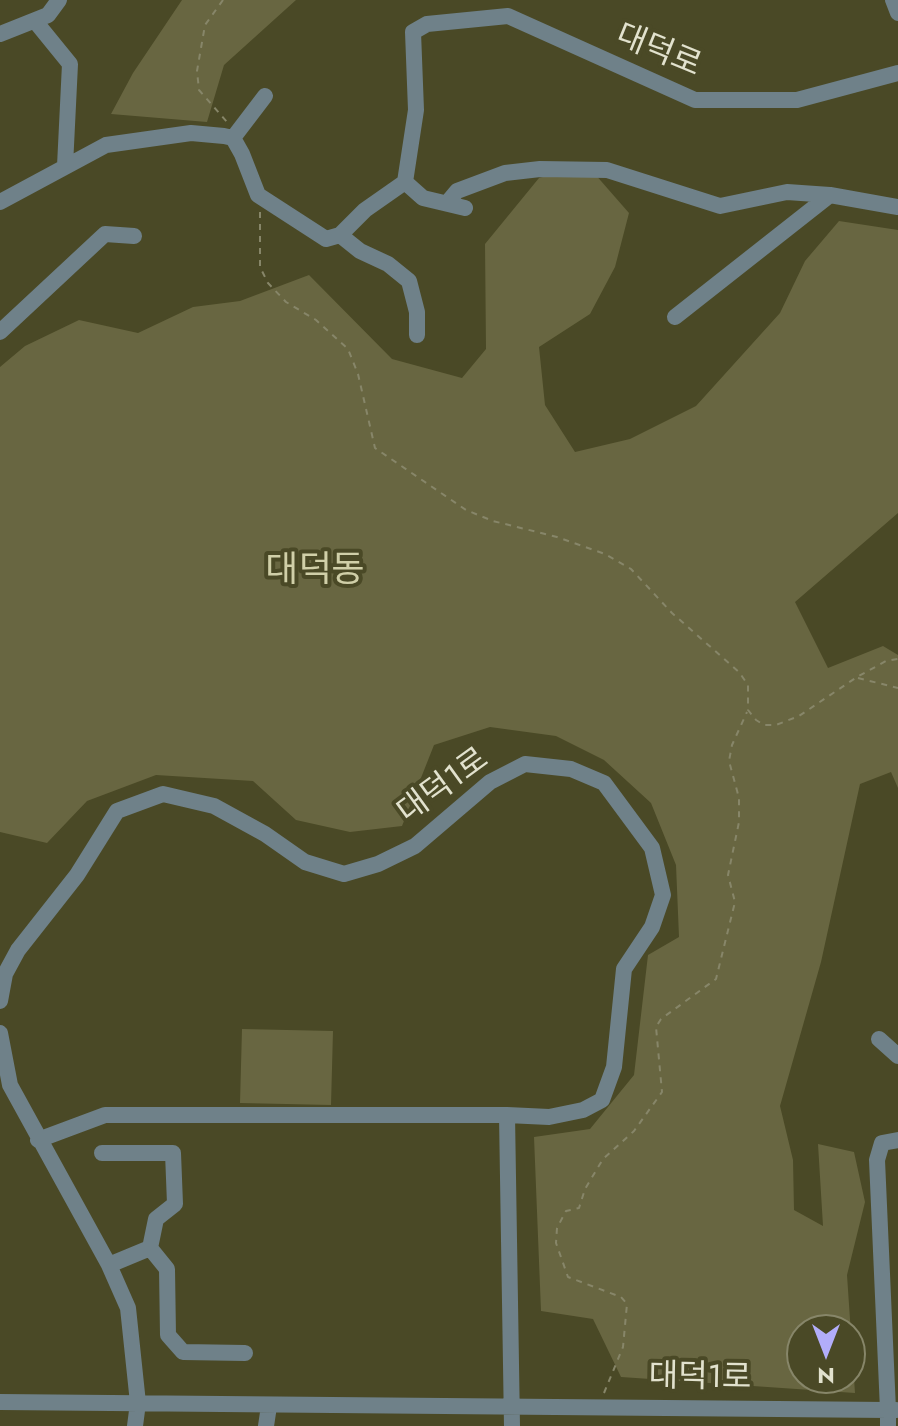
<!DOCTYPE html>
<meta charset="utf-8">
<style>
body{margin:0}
#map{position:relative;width:898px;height:1426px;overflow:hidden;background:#4a4926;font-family:Jost,sans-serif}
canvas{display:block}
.north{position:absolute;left:786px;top:1314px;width:80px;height:80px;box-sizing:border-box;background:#4a4926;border:2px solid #878669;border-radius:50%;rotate:180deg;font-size:22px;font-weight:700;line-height:32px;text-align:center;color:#e2e2ce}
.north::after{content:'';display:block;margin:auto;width:28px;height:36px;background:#b2adfa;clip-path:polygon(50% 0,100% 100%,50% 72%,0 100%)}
</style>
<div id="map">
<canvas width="898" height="1426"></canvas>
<div class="north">N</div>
</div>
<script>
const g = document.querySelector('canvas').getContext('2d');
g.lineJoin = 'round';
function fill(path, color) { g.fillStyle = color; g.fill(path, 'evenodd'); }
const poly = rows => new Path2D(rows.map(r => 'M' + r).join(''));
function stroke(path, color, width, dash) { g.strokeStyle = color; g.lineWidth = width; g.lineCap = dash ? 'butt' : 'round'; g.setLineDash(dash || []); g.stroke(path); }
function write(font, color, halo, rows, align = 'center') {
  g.font = font + ' Jost,"Noto Sans KR",sans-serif'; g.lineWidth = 8; g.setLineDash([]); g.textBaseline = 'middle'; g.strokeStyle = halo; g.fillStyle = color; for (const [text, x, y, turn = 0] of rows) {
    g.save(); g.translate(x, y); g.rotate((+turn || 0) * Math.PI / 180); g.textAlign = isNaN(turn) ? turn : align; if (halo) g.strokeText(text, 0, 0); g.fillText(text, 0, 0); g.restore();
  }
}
const green = poly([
 [182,0,296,0,224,65,207,122,111,114,133,73],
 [587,165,629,213,615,267,590,314,539,347,545,405,575,452,630,439,696,406,780,313,805,261,839,221,898,230,898,513,795,602,828,668,883,646,898,655,898,788,891,772,860,784,821,962,780,1106,793,1160,794,1210,823,1226,818,1144,854,1152,865,1202,847,1275,855,1393,621,1377,593,1319,541,1311,534,1137,590,1129,634,1075,648,955,679,937,676,865,651,803,604,760,556,736,490,727,434,745,402,826,350,832,296,820,253,781,156,775,87,801,47,843,0,832,0,367,25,346,79,320,138,333,193,307,240,301,309,275,392,359,462,378,486,349,485,244,539,178],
 [802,1330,850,1330,850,1378,802,1378],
 [242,1029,333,1031,331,1105,240,1103]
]);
const path = poly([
 [223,0,205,25,197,71,199,90,227,122],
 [260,212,260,267,268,283,286,302,316,320,348,349,358,374,375,448,466,510,493,521,557,537,605,554,631,569,672,613,739,672,748,685,748,710,756,720,764,725,776,725,799,716,857,677,886,661,898,659],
 [858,678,898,688],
 [604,1393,623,1347,627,1304,621,1297,568,1277,556,1243,557,1228,566,1211,579,1208,585,1189,603,1159,634,1131,662,1092,656,1027,661,1019,716,979,735,902,728,875,739,822,739,798,729,761,732,745,747,712]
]);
const minor = poly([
 [893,0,898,13],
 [35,21,70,64,65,166],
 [0,34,48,15,59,0],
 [233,138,265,96],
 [405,182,423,198,465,208],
 [0,202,106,145,191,133,224,136,233,138,242,154,258,195,326,239,340,235,365,210,405,182,416,110,413,32,427,24,508,16,695,100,797,100,898,73],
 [447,203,457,191,505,173,540,169,607,170,720,206,787,192,830,195,898,207],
 [340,235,360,251,388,264,409,281,417,312,417,335],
 [675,317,830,195],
 [0,332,105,234,134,236],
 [0,1001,5,974,18,950,77,875,117,811,163,794,214,806,265,834,305,862,344,874,378,864,415,846,490,782,525,764,571,769,604,783,652,848,663,895,652,927,624,969,614,1067,602,1100,583,1110,549,1117,507,1115,512,1426],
 [0,1033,10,1085,109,1265,128,1308,138,1403,135,1426],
 [879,1039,898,1056],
 [38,1140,105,1115,507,1115],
 [102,1153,173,1153,175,1204,156,1219,150,1248,109,1265],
 [150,1248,167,1269,168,1335,183,1352,245,1353],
 [0,1402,888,1410,888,1426],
 [896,1410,888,1410,877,1160,882,1143,898,1140],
 [266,1426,269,1406]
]);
const streetNames = [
 ["대덕로",658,52,22],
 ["대덕1로",444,787,-36],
 ["대덕1로",700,1379,1]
];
const quarterNames = [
 ["대덕동",315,572]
];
fill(green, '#686641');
stroke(path, '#878669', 2, [6, 6]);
stroke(minor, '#6f8189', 16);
write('32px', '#e2e2ce', '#4a4926', streetNames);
write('36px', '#d0cfa8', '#4a4926', quarterNames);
</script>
